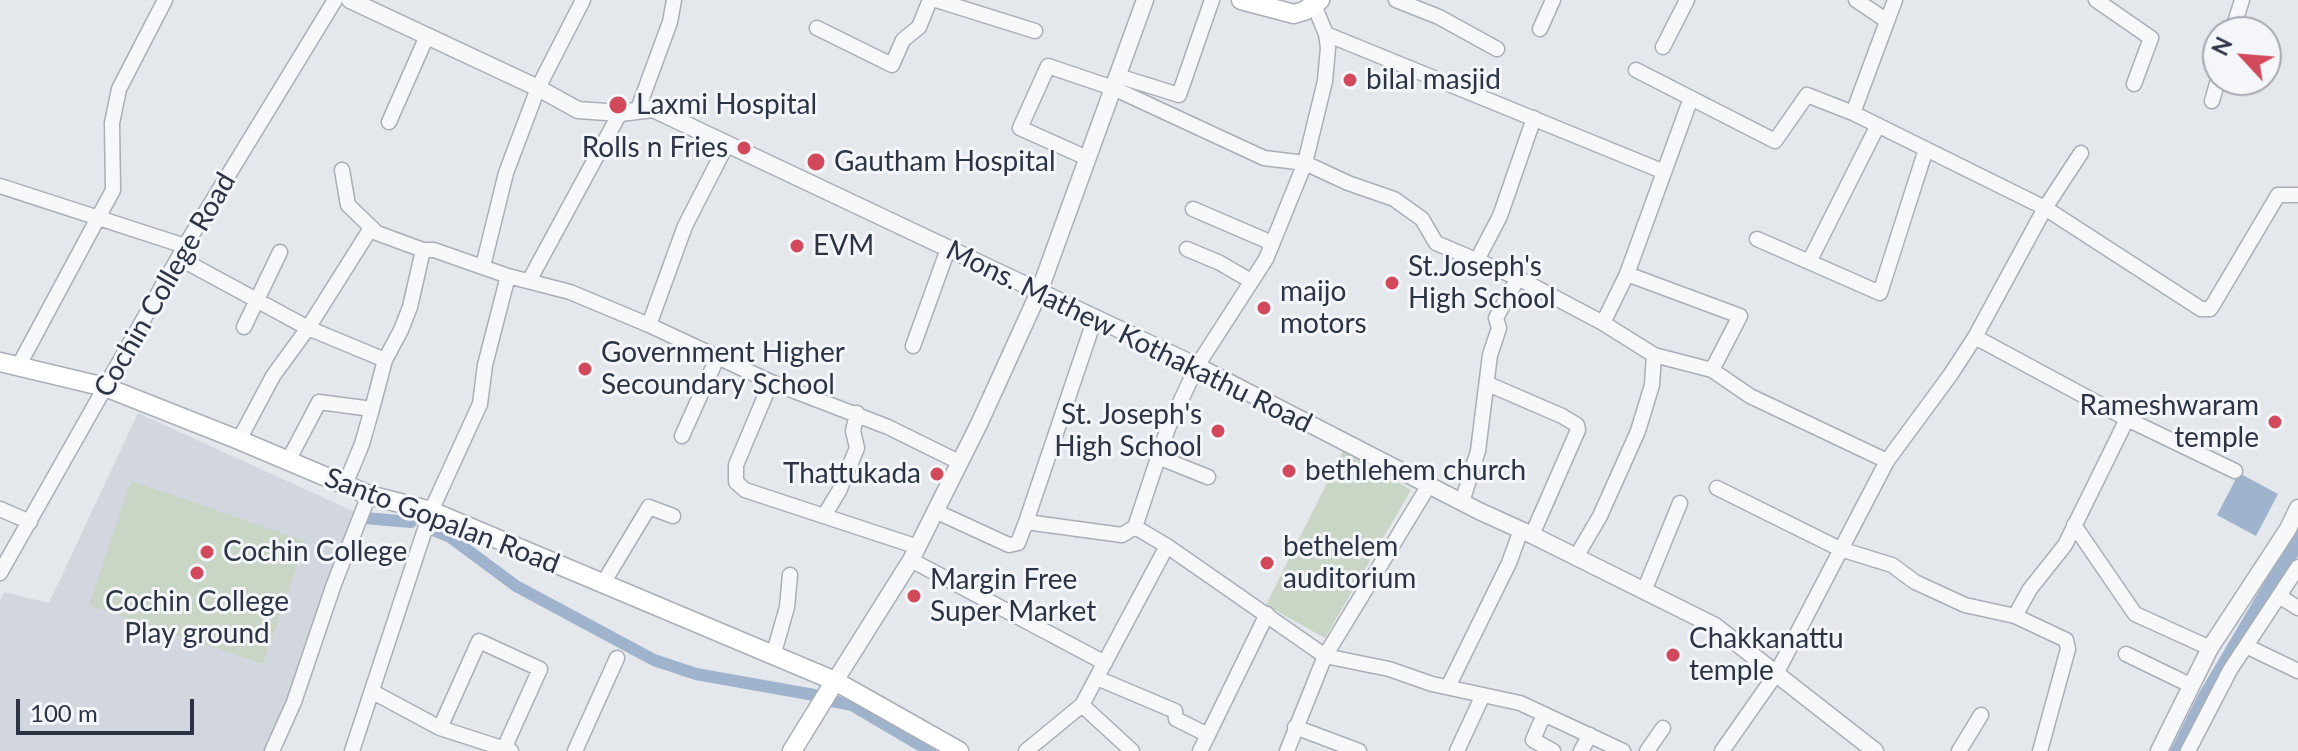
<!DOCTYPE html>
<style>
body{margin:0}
#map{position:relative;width:2298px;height:751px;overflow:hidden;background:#e4e7ec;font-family:Lato,sans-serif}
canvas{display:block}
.north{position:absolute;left:2202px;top:16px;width:80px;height:80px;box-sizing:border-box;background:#f4f6f9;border:2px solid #a4a8b1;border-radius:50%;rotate:296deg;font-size:22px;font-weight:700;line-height:32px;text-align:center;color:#2b3445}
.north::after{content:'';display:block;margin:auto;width:28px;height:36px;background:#d1495b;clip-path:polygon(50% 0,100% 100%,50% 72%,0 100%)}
.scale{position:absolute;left:16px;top:699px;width:178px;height:36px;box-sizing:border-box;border:4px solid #2b3445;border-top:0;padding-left:10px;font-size:24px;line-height:28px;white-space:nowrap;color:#2b3445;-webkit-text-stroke:6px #f4f6f9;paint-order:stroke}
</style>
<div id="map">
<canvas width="2298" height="751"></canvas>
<div class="north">N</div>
<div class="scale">100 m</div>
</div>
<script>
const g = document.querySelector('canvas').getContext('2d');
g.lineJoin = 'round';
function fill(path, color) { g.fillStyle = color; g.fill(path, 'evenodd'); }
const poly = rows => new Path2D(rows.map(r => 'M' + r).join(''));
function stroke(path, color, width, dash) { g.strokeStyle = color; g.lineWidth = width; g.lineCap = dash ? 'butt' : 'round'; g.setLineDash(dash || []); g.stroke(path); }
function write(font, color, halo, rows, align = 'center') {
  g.font = font + ' Lato,sans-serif'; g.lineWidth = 6; g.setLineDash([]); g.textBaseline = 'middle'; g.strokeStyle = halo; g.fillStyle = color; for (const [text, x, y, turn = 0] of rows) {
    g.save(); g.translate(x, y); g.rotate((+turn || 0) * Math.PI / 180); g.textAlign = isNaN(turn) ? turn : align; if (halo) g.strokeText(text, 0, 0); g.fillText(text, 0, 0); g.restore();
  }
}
const built = poly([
 [138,413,355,512,290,700,267,751,0,751,0,601,4,592,49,603]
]);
const green = poly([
 [1343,451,1411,490,1325,638,1266,605],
 [131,481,305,541,263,664,89,605]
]);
const water = poly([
 [2239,473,2278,494,2256,536,2217,515],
 [2298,525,2298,556,2209,700,2184,751,2170,751,2199,693]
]);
const canal = poly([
 [364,518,411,522],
 [433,530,450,537,516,586,654,660,696,674,814,695],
 [832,701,852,705,930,751]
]);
const minor = poly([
 [936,0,1035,31],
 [1396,0,1439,17,1497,49],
 [1856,0,1887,21],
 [2096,0,2151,38,2134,84],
 [817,28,892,65,903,40,919,27,930,0],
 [1540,29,1553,0],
 [2232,32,2242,0],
 [1326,34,1662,171],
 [1663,47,1687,0],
 [1636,70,1775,141,1807,95,1853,113,2045,208,2201,309,2210,309,2214,303,2278,195,2298,195],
 [1118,76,1179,95,1212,0],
 [2212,101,2218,80],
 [638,109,670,22,674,0],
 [1853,113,1895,0],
 [389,122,427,36],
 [1087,158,1020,128,1048,66,1113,88,1264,158,1305,163,1348,183,1394,199,1422,219,1436,243,1518,278,1603,323,1654,355,1712,370,1750,396,1887,461],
 [342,170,348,205,377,233,423,250,434,250,508,276,570,292,649,325,771,382,888,427,959,462],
 [0,186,185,246],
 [1193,209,1272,243],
 [1757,239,1880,293,1926,149],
 [1187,249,1220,263,1251,281],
 [179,258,308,328,385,360,401,330,410,307,423,250],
 [1477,260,1500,216,1534,118],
 [1809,262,1878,125],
 [483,266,506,173,538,88,583,0],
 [1627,274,1740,316,1712,370],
 [529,281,620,113],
 [1603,323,1627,274,1691,98],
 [649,325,685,226,727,144],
 [244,327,280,252],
 [1975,337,2127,419,2235,471],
 [913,346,948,249],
 [18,367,113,190,112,123,119,89,165,0],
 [771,382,736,465,736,482,745,490,918,547],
 [1488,384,1562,416,1577,425,1578,430,1532,535],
 [682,436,718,356],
 [239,440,273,376,308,328,371,228],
 [1158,457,1208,477],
 [288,461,319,402,372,409,385,360],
 [345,485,362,444,372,409],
 [1717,488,1840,549,1892,565,1915,582,1965,605,2015,616,2030,589,2065,545,2127,419],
 [1462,502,1478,451,1490,355,1499,328,1496,318,1518,278],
 [0,509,30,522],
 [935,511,1009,545,1018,543,1026,522,1122,535,1135,527,1168,428,1197,366,1266,259,1305,163,1325,81,1328,48,1326,34,1314,5],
 [824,516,839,491,857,448,853,431,857,413],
 [1026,522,1095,318],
 [2074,525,2135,614,2210,648],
 [1135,527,1167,546,1325,656,1389,669,1432,684,1520,703,1623,751],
 [1576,557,1600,516,1638,431,1652,385,1654,355],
 [911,560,1105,663],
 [0,573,185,246,335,0],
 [602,585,649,507,673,516],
 [1644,591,1680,503],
 [2279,596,2298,608],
 [2015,616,2066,640,2068,649,2040,751],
 [2246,646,2298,671],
 [2126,654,2190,685],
 [773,656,787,607,790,575],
 [1097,678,1175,711,1176,719,1208,735,1267,614],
 [1448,687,1509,563,1521,530],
 [373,692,440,728,511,751],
 [1082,705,1132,751],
 [1544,714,1533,740,1553,751],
 [1295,727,1359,751],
 [440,728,479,641,540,669,503,751],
 [272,751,294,702,334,584,369,495],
 [352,751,431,511,480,404,485,365,508,276],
 [575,751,617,658],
 [1026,751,1082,705,1167,546],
 [1200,751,1208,735],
 [1287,751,1325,656,1429,485],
 [1457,751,1483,695],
 [1581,751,1590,735],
 [1647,751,1663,728],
 [1722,751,1776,674,1887,461,1951,374,1975,337,2045,208,2081,153],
 [1959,751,1981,715],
 [2188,751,2230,670,2298,567]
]);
const tertiary = poly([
 [350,0,538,88,578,110,620,113,653,109,1197,366,1479,511,1532,535,1715,626,1875,751],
 [835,681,911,560,979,424,1039,292,1145,0],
 [2159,751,2210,648,2288,529,2298,508]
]);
const secondary = poly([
 [1241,0,1294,14,1304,11,1320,0],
 [0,362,105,387,239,440,369,495,431,511,835,681,959,751],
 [792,751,835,681]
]);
const markers = [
 [1350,80,8,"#d1495b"],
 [618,105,10,"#d1495b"],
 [744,148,8,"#d1495b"],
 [816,162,10,"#d1495b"],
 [797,246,8,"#d1495b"],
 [1392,283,8,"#d1495b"],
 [1264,308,8,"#d1495b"],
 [585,369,8,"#d1495b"],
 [2275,422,8,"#d1495b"],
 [1218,431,8,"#d1495b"],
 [1289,471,8,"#d1495b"],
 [937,474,8,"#d1495b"],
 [207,552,8,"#d1495b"],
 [1267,563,8,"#d1495b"],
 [197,573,8,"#d1495b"],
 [914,596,8,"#d1495b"],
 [1673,655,8,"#d1495b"]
];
const poiNames = [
 ["bilal masjid",1366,80],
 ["Laxmi Hospital",636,105],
 ["Rolls n Fries",728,148,"right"],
 ["Gautham Hospital",834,162],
 ["EVM",813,246],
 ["St.Joseph's",1408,267],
 ["High School",1408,299],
 ["maijo",1280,292],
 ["motors",1280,324],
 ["Government Higher",601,353],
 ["Secoundary School",601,385],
 ["Rameshwaram",2259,406,"right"],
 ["temple",2259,438,"right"],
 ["St. Joseph's",1202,415,"right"],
 ["High School",1202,447,"right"],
 ["bethlehem church",1305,471],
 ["Thattukada",921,474,"right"],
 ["bethelem",1283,547],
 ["auditorium",1283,579],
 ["Cochin College",223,552],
 ["Margin Free",930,580],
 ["Super Market",930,612],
 ["Cochin College",197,602,"center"],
 ["Play ground",197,634,"center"],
 ["Chakkanattu",1689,639],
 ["temple",1689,671]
];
const streetNames = [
 ["Cochin College Road",165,285,-60],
 ["Mons. Mathew Kothakathu Road",1129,337,26],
 ["Santo Gopalan Road",442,521,21]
];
fill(built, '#d2d6de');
fill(green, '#c9d6c5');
fill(water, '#9fb4cc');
stroke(canal, '#9fb4cc', 12);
stroke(minor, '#a9aeb7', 17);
stroke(tertiary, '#a9aeb7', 19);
stroke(secondary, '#a9aeb7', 21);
stroke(minor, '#f7f8fa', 14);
stroke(tertiary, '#f7f8fa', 16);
stroke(secondary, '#fff', 18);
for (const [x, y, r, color] of markers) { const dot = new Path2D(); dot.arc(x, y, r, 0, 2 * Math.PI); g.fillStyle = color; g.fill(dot); stroke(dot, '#f4f6f9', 3); }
write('28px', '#2b3445', '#f4f6f9', poiNames, 'left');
write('28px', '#2b3445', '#f4f6f9', streetNames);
</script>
